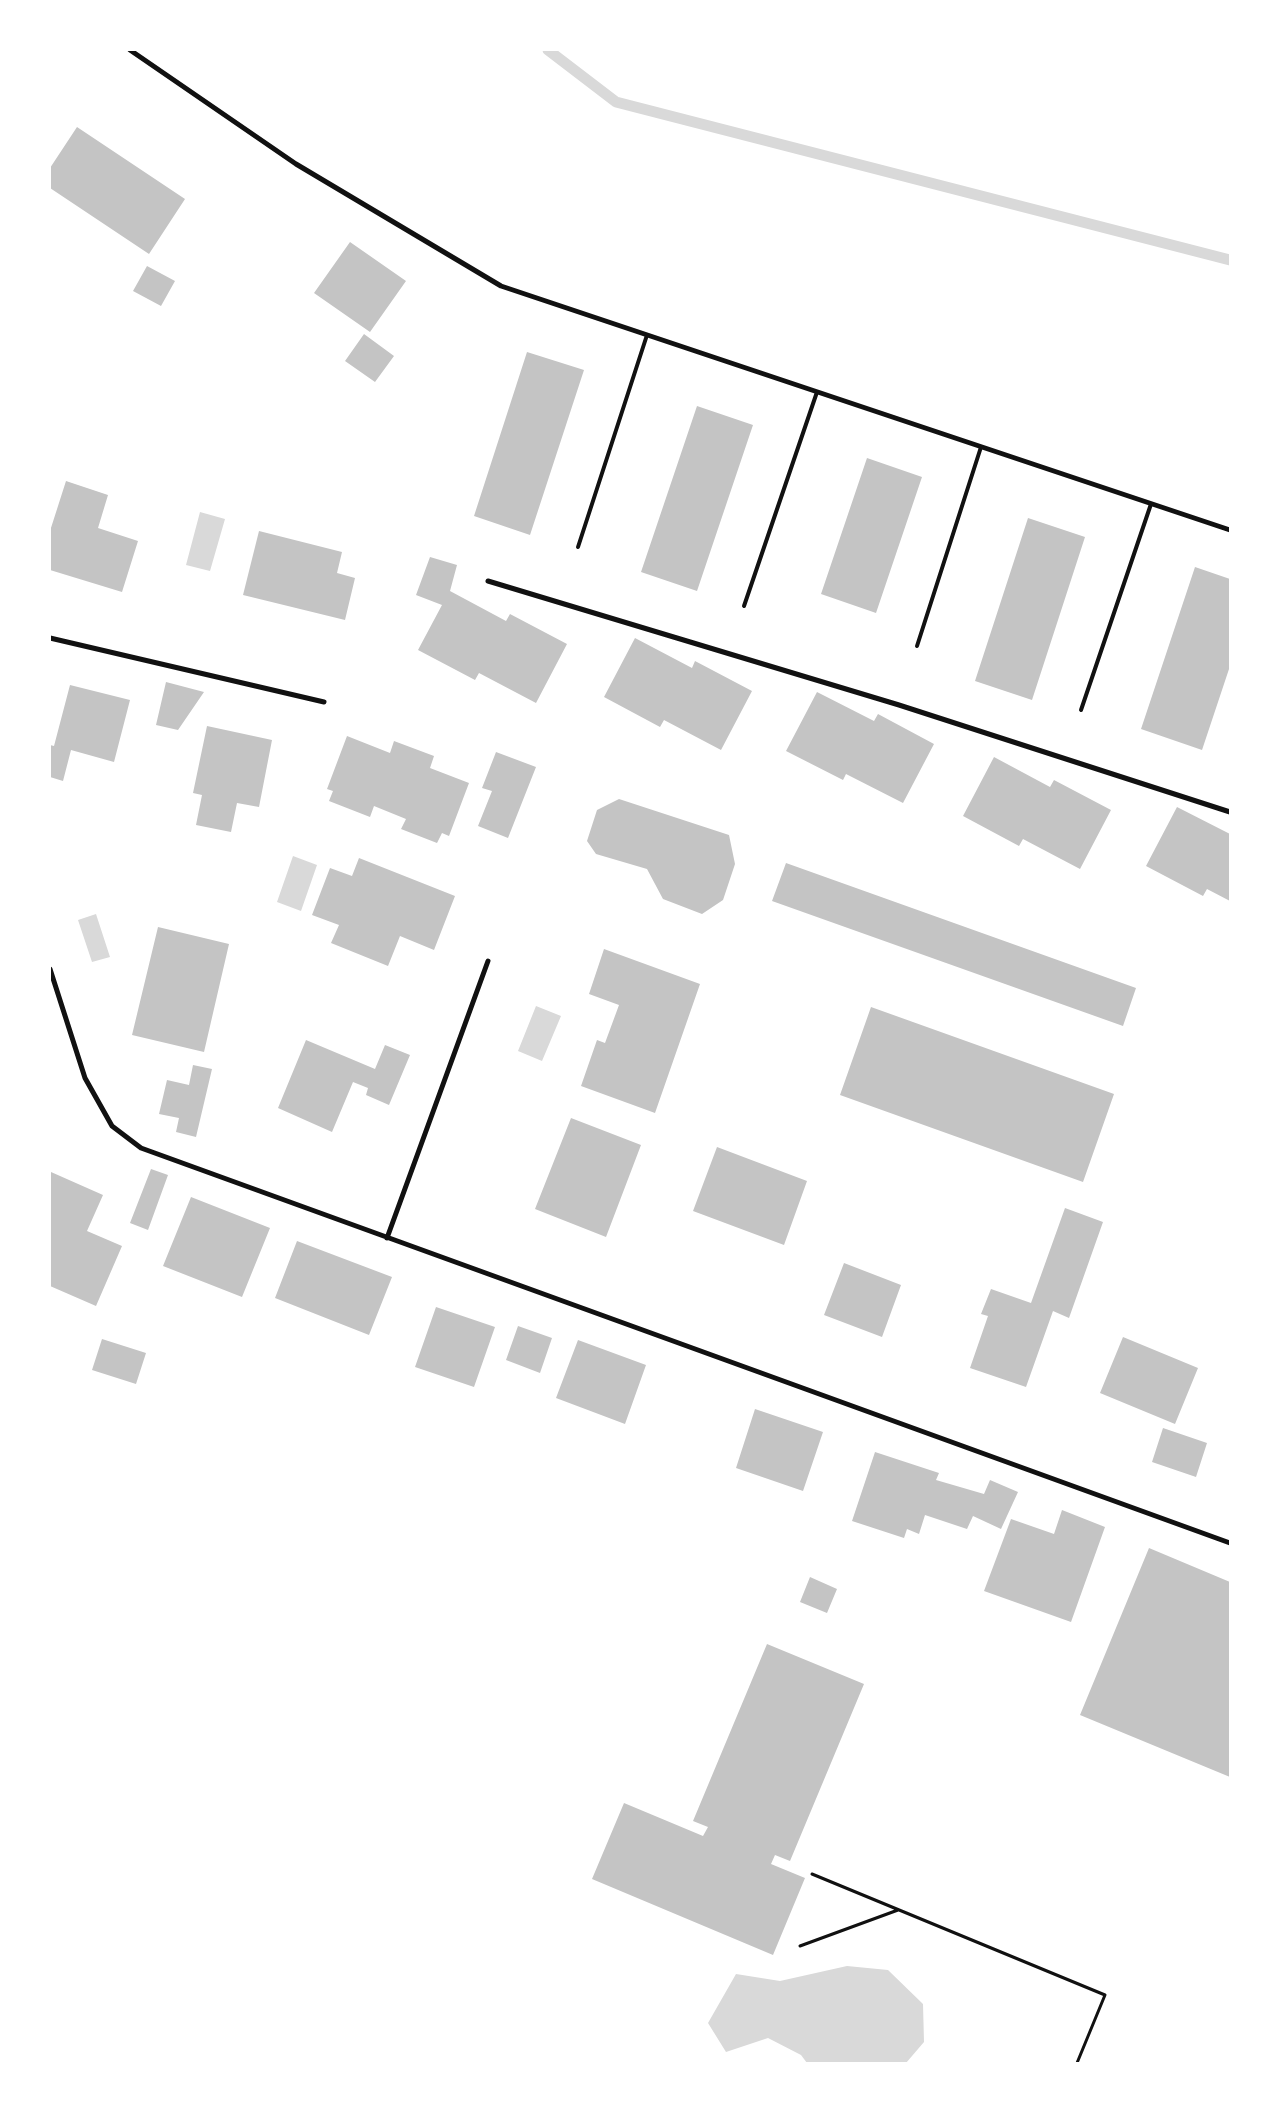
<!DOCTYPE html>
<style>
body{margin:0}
#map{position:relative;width:1280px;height:2113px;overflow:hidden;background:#fff;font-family:"Zilla Slab",serif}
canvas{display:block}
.frame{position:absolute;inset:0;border:51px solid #fff;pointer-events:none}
</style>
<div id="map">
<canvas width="1280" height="2113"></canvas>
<div class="frame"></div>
</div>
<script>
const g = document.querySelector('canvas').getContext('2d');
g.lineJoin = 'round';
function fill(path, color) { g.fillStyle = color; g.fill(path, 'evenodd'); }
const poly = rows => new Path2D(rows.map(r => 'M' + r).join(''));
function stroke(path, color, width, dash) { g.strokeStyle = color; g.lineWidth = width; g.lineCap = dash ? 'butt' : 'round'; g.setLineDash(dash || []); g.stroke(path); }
const water = poly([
 [200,512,225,519,210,571,186,565],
 [293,856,317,865,301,911,277,902],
 [96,914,110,957,92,962,78,920],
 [536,1006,561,1016,542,1061,518,1051],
 [847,1966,888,1970,923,2004,924,2042,906,2063,807,2063,801,2055,768,2038,726,2052,708,2023,736,1974,780,1981]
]);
const stream = poly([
 [548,50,616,102,1230,260]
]);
const building = poly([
 [77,127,185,199,149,254,50,188,50,168],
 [350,242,406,281,370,332,314,293],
 [147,266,175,281,161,306,133,291],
 [364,334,394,356,375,382,345,361],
 [527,352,584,370,530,535,474,516],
 [697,406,753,425,697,591,641,572],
 [867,458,922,477,876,613,821,594],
 [66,481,108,495,98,528,138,541,122,592,50,570,50,531],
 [1028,518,1085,537,1032,700,975,681],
 [259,531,342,552,337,573,355,578,345,620,243,595],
 [430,557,457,565,450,591,506,621,510,614,567,644,536,703,479,673,475,680,418,650,442,605,416,595],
 [1195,567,1230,579,1230,666,1202,750,1141,729],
 [635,638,692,668,695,661,752,691,721,750,664,720,660,727,604,697],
 [166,682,204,692,178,730,156,725],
 [70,685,130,700,114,762,71,750,63,781,50,777,50,745,54,746],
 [817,692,874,721,878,714,934,744,903,803,846,774,843,780,786,751],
 [207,726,272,740,259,807,237,803,231,832,196,825,202,795,193,793],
 [347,736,390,753,394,741,434,756,430,768,469,783,449,836,442,833,437,843,401,829,406,819,374,806,370,817,329,801,333,791,327,789],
 [496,752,536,767,508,838,478,826,492,791,482,788],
 [994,757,1050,787,1054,780,1111,810,1080,869,1023,839,1019,846,963,816],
 [619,799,729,835,735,864,723,900,702,914,663,899,647,869,596,854,587,841,597,810],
 [1177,807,1230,834,1230,901,1207,889,1203,896,1146,866],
 [359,858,455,896,434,950,400,936,388,966,331,943,339,925,312,915,330,868,352,876],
 [786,863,1136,988,1123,1026,772,901],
 [158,927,229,944,204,1052,132,1035],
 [604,949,700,984,655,1113,581,1086,597,1040,605,1043,619,1005,589,994],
 [871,1007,1114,1094,1083,1182,840,1095],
 [306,1040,375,1069,385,1045,410,1055,389,1105,366,1095,368,1088,353,1082,332,1132,278,1108],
 [193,1065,212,1069,196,1137,176,1132,179,1118,159,1114,167,1080,189,1085],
 [571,1118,641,1145,606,1237,535,1209],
 [717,1147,807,1181,784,1245,693,1211],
 [151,1169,168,1175,148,1230,130,1223],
 [51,1172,103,1195,87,1231,122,1246,96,1306,50,1286],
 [191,1197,270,1228,242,1297,163,1266],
 [1065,1208,1103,1222,1069,1318,1053,1311,1026,1387,970,1368,988,1316,981,1314,991,1289,1031,1303],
 [297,1241,392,1277,369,1335,275,1298],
 [844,1263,901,1285,882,1337,824,1315],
 [436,1307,495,1327,474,1387,415,1367],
 [518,1326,552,1338,540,1373,506,1360],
 [1123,1337,1198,1368,1175,1424,1100,1393],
 [102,1339,146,1353,136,1384,92,1370],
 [578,1340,646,1365,625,1424,556,1398],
 [755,1409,823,1432,803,1491,736,1468],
 [1163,1428,1207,1443,1196,1477,1152,1462],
 [875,1452,939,1473,936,1480,984,1494,990,1480,1018,1492,1001,1529,973,1516,967,1529,925,1515,919,1534,907,1529,904,1538,852,1521],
 [1062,1510,1105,1527,1071,1622,984,1591,1011,1519,1054,1534],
 [1149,1548,1230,1582,1230,1777,1080,1715],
 [810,1577,837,1589,827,1613,800,1602],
 [767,1644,864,1684,790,1861,775,1855,771,1864,805,1878,773,1955,592,1879,624,1803,703,1836,708,1827,693,1821]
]);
const path = poly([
 [812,1874,1105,1995,1077,2063],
 [800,1946,898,1910]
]);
const service = poly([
 [578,547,647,335],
 [744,606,817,392],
 [917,646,981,447],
 [1081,710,1151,504]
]);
const minor = poly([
 [130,50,296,164,501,286,1230,530],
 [488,581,899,705,1230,812],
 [50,638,324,702],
 [50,969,85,1078,112,1126,141,1148,1230,1543],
 [387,1238,488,961]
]);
fill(water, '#d9d9d9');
stroke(stream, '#d9d9d9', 11);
fill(building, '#c4c4c4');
stroke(path, '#111', 3);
stroke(service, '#111', 4);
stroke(minor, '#111', 5);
</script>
